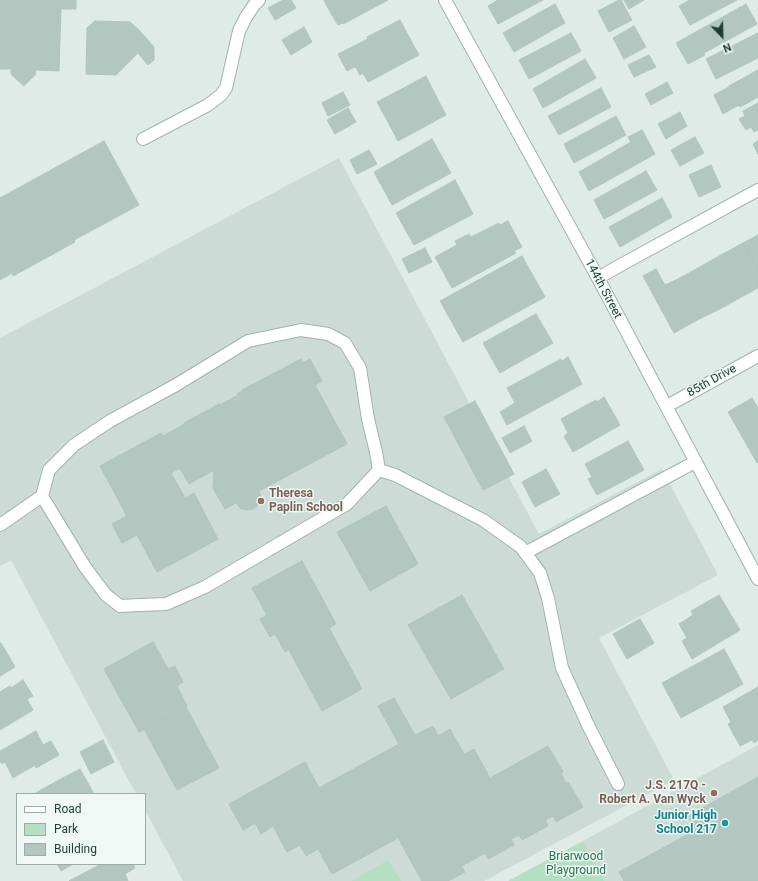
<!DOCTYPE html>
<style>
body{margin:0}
#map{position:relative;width:758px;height:881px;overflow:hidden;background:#deebe6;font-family:Roboto,sans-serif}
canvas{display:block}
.legend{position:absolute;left:16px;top:793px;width:130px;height:72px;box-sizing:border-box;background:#eff8f4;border:1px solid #9bada8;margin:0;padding:5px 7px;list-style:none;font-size:12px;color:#1e3d37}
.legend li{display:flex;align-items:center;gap:8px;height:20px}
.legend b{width:20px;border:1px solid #9bada8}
.north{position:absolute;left:702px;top:16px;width:40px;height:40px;-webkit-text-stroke:3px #eff8f4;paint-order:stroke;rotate:157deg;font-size:11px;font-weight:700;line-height:16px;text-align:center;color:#1e3d37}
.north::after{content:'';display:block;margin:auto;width:14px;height:18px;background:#1e3d37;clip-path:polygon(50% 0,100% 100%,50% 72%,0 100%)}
</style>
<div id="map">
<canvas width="758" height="881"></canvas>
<ul class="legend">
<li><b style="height:5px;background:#fff"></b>Road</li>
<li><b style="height:11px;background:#b4dfc3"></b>Park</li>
<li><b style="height:11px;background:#b3c6c0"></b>Building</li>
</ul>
<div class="north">N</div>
</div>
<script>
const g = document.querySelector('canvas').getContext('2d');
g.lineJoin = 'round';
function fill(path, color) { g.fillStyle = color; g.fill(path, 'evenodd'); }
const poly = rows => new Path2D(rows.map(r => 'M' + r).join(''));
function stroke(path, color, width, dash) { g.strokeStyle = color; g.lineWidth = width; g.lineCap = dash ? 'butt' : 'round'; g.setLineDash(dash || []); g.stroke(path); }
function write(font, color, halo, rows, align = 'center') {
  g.font = font + ' Roboto,sans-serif'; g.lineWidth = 3; g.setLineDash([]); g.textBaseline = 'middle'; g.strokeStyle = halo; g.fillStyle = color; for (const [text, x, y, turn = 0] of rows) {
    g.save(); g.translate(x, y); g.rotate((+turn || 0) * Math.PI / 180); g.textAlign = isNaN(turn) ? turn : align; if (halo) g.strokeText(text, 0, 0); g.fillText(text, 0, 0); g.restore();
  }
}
const built = poly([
 [339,158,539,534,662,469,718,575,599,638,674,780,484,881,183,881,145,810,145,794,136,794,11,560,0,566,0,338],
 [758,745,758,881,605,881,583,841]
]);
const green = poly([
 [583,841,605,881,508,881],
 [388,860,401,881,351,881]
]);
const building = poly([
 [0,0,76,0,76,9,61,9,59,71,36,70,35,75,24,86,11,74,11,69,0,69,0,0],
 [283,0,291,0,296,8,275,20,268,8,283,0],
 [324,0,347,0,329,10,324,0],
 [347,0,388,0,343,24,342,23,338,25,329,10,347,0],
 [498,0,543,0,498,24,488,6,498,0],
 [619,0,621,0,632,20,609,32,598,11,619,0],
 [624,0,644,0,629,9,624,0],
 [690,0,737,0,690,25,679,6,690,0],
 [555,4,565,23,514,52,503,33,555,4],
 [746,4,757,24,704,53,705,55,688,64,676,43,746,4],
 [400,20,409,37,347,71,338,54,368,39,367,37,400,20],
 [95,21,130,22,139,30,154,47,154,60,148,65,138,53,116,75,86,74,87,28,95,21],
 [634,26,646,47,624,59,613,38,634,26],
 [304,27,312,42,291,55,282,40,304,27],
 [571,33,581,51,529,79,519,60,571,33],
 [758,33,758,58,716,79,706,59,758,33],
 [409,37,419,55,368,82,363,73,360,75,355,66,409,37],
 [649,55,656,67,634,77,628,65,649,55],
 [585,59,596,78,543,108,533,89,585,59],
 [758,70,758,97,740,107,739,105,723,114,714,95,729,87,729,86,758,70],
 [426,76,436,96,388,122,377,102,426,76],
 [667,82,673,93,651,105,645,94,667,82],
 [601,88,611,107,559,135,548,116,601,88],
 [343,92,350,105,328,116,322,103,343,92],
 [436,96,446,115,398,141,388,122,436,96],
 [758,103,758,130,754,132,751,127,746,130,739,119,745,116,743,111,758,103],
 [348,108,356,122,335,134,327,120,348,108],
 [680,112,687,126,666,139,658,124,680,112],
 [616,116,626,135,574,163,564,144,616,116],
 [642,130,655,154,589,191,579,172,631,142,628,137,642,130],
 [695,137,704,153,680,166,671,150,695,137],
 [432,139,451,173,392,205,374,172,432,139],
 [104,141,139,205,74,240,75,242,13,276,12,273,0,280,0,198,104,141],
 [758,141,758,154,753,144,758,141],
 [369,150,377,164,357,174,350,160,369,150],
 [711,165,721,187,699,197,689,175,711,165],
 [646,171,657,190,604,219,594,200,646,171],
 [455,180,473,214,414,245,396,213,455,180],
 [662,198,672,217,620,247,609,227,662,198],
 [508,221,522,247,514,251,516,253,452,288,435,257,457,245,455,241,469,234,471,237,499,223,500,225,508,221],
 [758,235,758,272,743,243,758,235],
 [743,243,758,272,758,288,743,296,721,255,743,243],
 [425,248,432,262,409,273,402,259,425,248],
 [721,255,743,296,720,309,698,268,721,255],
 [522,256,545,297,463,342,440,301,522,256],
 [698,268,720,309,699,319,678,279,698,268],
 [656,269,665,285,678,279,699,319,674,333,643,276,656,269],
 [536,314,553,343,500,373,483,343,536,314],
 [568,357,582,384,507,425,500,412,515,403,507,388,561,359,562,361,568,357],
 [301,359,303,363,310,359,322,381,315,385,347,444,259,491,261,497,260,500,257,506,253,509,247,510,241,509,236,503,225,509,213,488,214,470,189,484,180,468,171,473,185,498,194,493,218,539,157,572,137,535,122,543,112,524,127,516,100,466,161,433,163,436,185,424,184,423,219,404,220,405,238,395,237,394,242,391,242,390,301,359],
 [604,397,620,425,573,452,564,436,568,433,561,419,596,400,597,402,604,397],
 [752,398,758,408,758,462,757,463,728,412,752,398],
 [475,401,514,474,483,490,444,417,475,401],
 [524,426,532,441,510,453,502,438,524,426],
 [628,441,644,470,597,495,588,479,592,477,585,464,628,441],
 [546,469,560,494,535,507,522,482,546,469],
 [386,506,418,564,370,591,337,532,386,506],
 [302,561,336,624,285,652,275,634,270,637,260,619,267,615,252,588,302,561],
 [462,595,504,669,451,699,408,625,462,595],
 [719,595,740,630,692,659,682,641,687,638,679,624,693,615,691,611,719,595],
 [640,619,654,643,627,659,613,634,640,619],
 [329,628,362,689,322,711,289,650,329,628],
 [153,642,168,669,175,666,183,682,177,686,187,706,139,732,104,669,153,642],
 [0,643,1,643,15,667,0,676,0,643],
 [724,649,743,684,681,718,662,683,724,649],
 [23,680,33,696,27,699,33,710,0,730,0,692,10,686,11,688,23,680],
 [758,687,758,740,754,743,752,740,740,746,728,724,731,722,723,707,758,687],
 [394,698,415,735,433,726,438,736,450,729,464,754,474,749,490,778,548,746,563,772,561,773,566,783,568,782,583,807,556,822,553,816,545,820,548,826,522,840,519,835,511,839,514,845,488,859,485,853,462,866,465,872,448,881,422,881,398,838,332,874,318,849,306,856,300,845,287,852,273,826,261,834,255,823,243,830,229,804,305,762,319,788,399,744,378,706,394,698],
 [186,707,219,768,177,790,144,729,186,707],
 [36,731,43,745,51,741,59,755,36,768,35,765,13,778,5,762,2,764,0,761,0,751,36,731],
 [103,740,114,762,91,774,80,752,103,740],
 [80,769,94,794,34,794,57,781,80,769],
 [758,777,758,881,624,881,619,872,696,830,688,816,758,777],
 [57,864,73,864,61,871,57,864],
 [101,864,133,864,135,868,125,874,128,881,69,881,101,864]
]);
const minor = poly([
 [445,0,598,278,758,579],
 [143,139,208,105,221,95,226,88,239,31,246,17,254,5,259,0],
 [598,278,619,266,758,190],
 [667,406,758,356],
 [42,496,85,567,106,595,120,606,140,605,166,604,205,587,347,504,379,470],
 [0,525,42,496,49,470,74,445,110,421,176,385,248,341,301,330,328,334,345,343,360,368,368,419,376,452,379,470,395,475,483,520,521,547,540,573,548,598,562,668,588,725,618,784],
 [525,553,695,462]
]);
const markers = [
 [261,501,4,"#8d6e63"],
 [714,793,4,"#8d6e63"],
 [725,823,4,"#0f9aa8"]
];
const streetNames = [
 ["144th Street",603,289,62],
 ["85th Drive",712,381,-29]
];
const educationNames = [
 ["Theresa",269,494],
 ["Paplin School",269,508],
 ["J.S. 217Q -",706,786,"right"],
 ["Robert A. Van Wyck",706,800,"right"]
];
const cultureNames = [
 ["Junior High",717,816],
 ["School 217",717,830]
];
const parkNames = [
 ["Briarwood",576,857],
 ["Playground",576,871]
];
fill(built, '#ccdbd5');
fill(green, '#b4dfc3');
fill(building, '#b3c6c0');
stroke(building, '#b0c5be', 1);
stroke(minor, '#a1b3ae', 14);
stroke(minor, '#fff', 12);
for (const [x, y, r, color] of markers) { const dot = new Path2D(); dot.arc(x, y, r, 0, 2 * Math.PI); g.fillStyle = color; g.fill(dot); stroke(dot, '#eff8f4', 1.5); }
write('12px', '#1e3d37', '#eff8f4', streetNames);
write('bold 12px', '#785e54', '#eff8f4', educationNames, 'left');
write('bold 12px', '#0d838f', '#eff8f4', cultureNames, 'right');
write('12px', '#24774b', '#eff8f4', parkNames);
</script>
